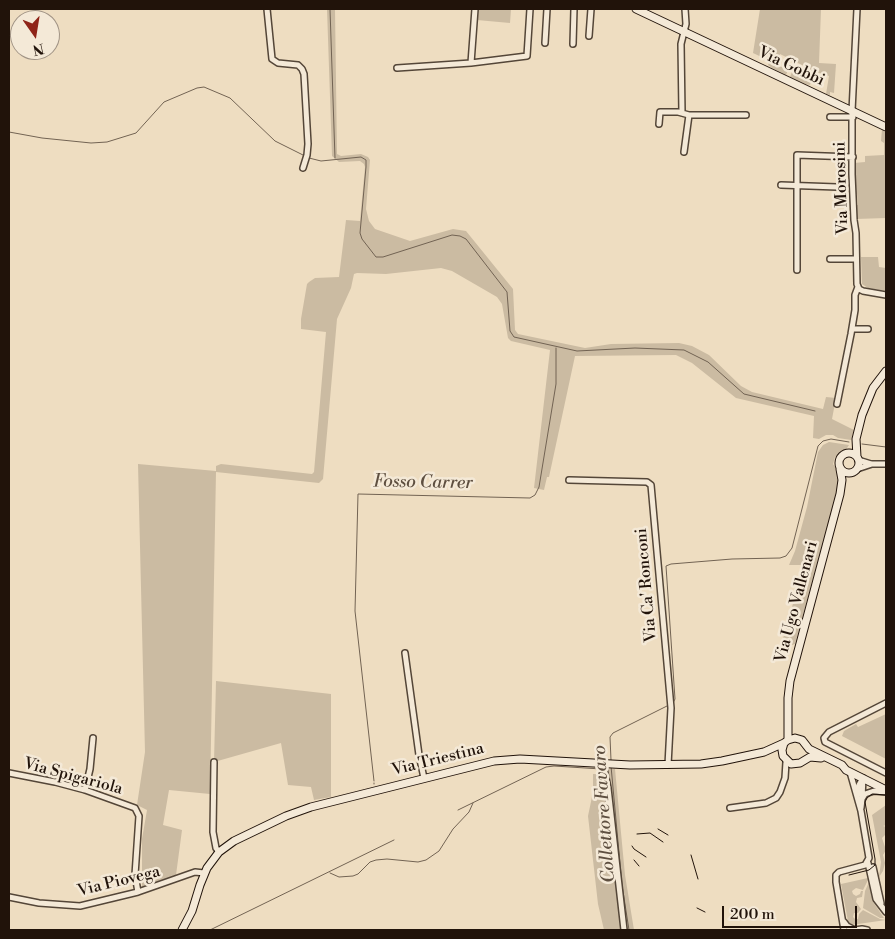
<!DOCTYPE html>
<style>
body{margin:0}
#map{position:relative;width:895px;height:939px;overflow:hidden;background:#eeddc1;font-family:"Libre Bodoni",serif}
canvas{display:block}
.frame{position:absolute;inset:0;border:10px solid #21130a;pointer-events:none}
.north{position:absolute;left:10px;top:10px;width:50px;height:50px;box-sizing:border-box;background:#f4e9d7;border:1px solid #a09385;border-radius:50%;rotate:167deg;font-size:14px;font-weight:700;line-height:20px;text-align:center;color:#21130a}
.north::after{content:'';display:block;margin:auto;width:18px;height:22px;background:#8f2418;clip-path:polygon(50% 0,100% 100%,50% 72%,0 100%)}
.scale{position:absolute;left:722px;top:906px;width:135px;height:22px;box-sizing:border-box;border:2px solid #21130a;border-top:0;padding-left:6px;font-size:15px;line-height:18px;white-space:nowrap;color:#21130a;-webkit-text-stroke:4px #f4e9d7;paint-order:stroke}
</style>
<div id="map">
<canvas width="895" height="939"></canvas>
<div class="frame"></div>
<div class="north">N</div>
<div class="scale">200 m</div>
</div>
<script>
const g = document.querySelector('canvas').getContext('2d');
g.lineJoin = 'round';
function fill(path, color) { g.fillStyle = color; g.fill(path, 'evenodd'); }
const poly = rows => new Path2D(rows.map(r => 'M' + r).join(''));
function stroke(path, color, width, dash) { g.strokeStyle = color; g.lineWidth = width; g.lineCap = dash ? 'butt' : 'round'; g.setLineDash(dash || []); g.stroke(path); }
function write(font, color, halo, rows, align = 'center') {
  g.font = font + ' "Libre Bodoni",serif'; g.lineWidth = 5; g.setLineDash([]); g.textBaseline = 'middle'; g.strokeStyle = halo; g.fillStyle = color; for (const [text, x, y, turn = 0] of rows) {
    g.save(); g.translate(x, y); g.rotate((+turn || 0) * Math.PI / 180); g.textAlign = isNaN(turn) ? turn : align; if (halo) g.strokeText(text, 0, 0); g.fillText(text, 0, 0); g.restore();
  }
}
const green = poly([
 [327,9,335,9,337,154,341,156,361,154,368,157,370,160,366,209,369,221,375,229,410,241,453,229,466,231,513,289,515,330,518,334,585,348,611,344,679,343,692,346,709,355,741,386,752,392,823,409,826,397,836,398,832,419,854,430,851,440,838,438,833,435,826,435,819,439,813,438,814,416,736,398,692,363,676,355,575,356,549,477,547,477,544,490,534,488,550,350,511,341,508,338,502,304,497,297,452,271,441,268,386,274,357,273,354,274,351,288,337,319,323,479,319,483,216,472,210,794,169,790,163,825,182,830,176,875,142,887,142,839,147,810,137,805,145,752,138,464,216,471,216,466,221,464,312,474,314,472,326,332,301,329,301,319,307,284,309,282,315,278,339,277,346,220,360,221,365,167,364,164,360,161,339,162,332,156],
 [477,9,511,9,510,23,477,20],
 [760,9,821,9,819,63,836,64,834,93,830,92,830,95,826,94,829,76,813,71,810,85,805,84,790,77,792,72,805,78,810,69,780,54,775,64,788,70,786,75,772,68,768,65,770,61,753,53],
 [882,129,886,132,886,218,856,219,856,205,858,205,857,194,855,193,854,163,865,162,865,156,884,155,884,143,881,141],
 [861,257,878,257,879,267,886,268,886,291,868,288,862,284],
 [829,442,849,445,845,451,835,457,833,464,839,473,840,480,795,644,780,649,804,565,789,565,795,551,807,507,818,452,823,445],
 [216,681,331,694,331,797,314,800,311,787,288,785,281,743,214,762],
 [886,714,886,759,842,736,844,731,856,724,858,727],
 [601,768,615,769,625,875,634,930,604,930,598,904,588,816,593,792,593,774,602,774],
 [886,805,886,825,883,826,886,827,886,834,882,838,886,850,883,855,885,863,883,871,879,877,881,862,872,815],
 [868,878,868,880,863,890,856,888,852,891,853,894,856,896,860,894,861,891,863,891,862,897,857,898,856,902,861,909,858,913,854,913,853,917,855,919,858,919,859,914,863,910,880,919,886,920,851,925,848,921,841,884],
 [869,882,873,902,884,918,880,918,863,908,865,891]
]);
const stream = poly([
 [330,9,335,158],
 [9,132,42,138,91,143,107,142,136,133,164,102,197,88,204,87,230,98,275,141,305,156],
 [309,158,321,161,361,157,366,160,366,167,360,233,362,239,376,257,383,257,452,235,460,236,466,239,507,292,510,331,514,337,577,351,635,348,684,350,708,362,744,394,815,411],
 [862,444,886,447],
 [673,703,675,699,666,566,671,564,732,559,780,558,786,556,792,548,818,446,823,441,831,439,849,442],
 [611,760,610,737,613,733,669,705],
 [611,766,622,885,629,930],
 [374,781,355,611,358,494,530,498,535,495,539,487,556,384,556,348],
 [374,783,374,784],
 [458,810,546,767,554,766,601,769],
 [330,873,339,877,353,876,358,874,370,862,376,860,387,859,418,862,426,860,439,851,453,829,469,812,473,803],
 [210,930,394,840]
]);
const street = poly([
 [267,9,272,59,278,63,298,65,302,69,304,74,308,144,307,155,303,168],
 [857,9,852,111,852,174,854,220,856,233,857,284,859,289,863,291,886,295],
 [589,36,591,9],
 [545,43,547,9],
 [573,44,574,9],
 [471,63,475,9],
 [397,68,471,63,527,56,530,9],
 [682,113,681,44,686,24,685,9],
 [830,117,853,117],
 [659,124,660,112,678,112,689,115,746,115],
 [684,152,689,115],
 [781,185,837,187],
 [830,259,856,259],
 [797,270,797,155,853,157],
 [852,329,868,329],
 [837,404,851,334,855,310,855,295,858,287],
 [858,460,871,464],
 [857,469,872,464,886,464],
 [569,480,647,482,651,485,671,708,668,765],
 [405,653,419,755,424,778],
 [886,703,829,732,824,738,825,742,886,773],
 [214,762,213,832,216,848,219,852],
 [603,764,608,788,624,930],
 [9,773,55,782,85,790,135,808,139,816,135,875,138,892],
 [85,790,90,769,93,738],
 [858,794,859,785,863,778],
 [862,798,863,778],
 [730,808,766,803,776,798,780,792,785,778,786,762],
 [861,808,862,799,865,794,874,791,886,792],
 [868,863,876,899,886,912],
 [873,867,881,903],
 [9,897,39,903,80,906,138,892,195,872,204,873],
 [844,922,847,926,855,930,862,929,867,930],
 [844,930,836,882,836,875,839,872,865,865,869,858,861,811,850,772]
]);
const secondary = poly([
 [636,9,886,127],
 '839 463a10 10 0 1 1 20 0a10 10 0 1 1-20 0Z',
 [857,457,856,439,862,415,873,388,886,371],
 [788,740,788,698,790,681,840,494,842,480,840,469],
 [784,743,782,750,783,756,791,764,800,763,810,757,821,758],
 [182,930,192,911,200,885,207,868,219,852,234,841,286,816,311,807,494,761,520,759,630,765,701,764,722,761,764,752,784,743,788,740,795,738,802,740,809,749,842,765,846,770,886,790]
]);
const tram = poly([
 [658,829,668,835],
 [637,834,650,833,663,842],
 [632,846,634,849,646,857],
 [691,855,698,879],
 [634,860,639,866],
 [849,875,869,870,875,865,875,859,865,802,867,798,872,794,886,795],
 [697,908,705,912]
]);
const streetNames = [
 ["Via Gobbi",791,67,25],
 ["Via Morosini",842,188,-92],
 ["Via Ca' Ronconi",647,585,-95],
 ["Via Ugo Vallenari",797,602,-75],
 ["Via Triestina",438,760,-14],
 ["Via Spigariola",73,777,15],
 ["Via Piovega",119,882,-14]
];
const waterNames = [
 ["Fosso Carrer",423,483,1],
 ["Collettore Favaro",605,814,-94]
];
fill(green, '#cbbba2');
stroke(stream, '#726353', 1);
stroke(street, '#544638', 8);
stroke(secondary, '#21130a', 9);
stroke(street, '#f4e9d7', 5);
stroke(secondary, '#f4e9d7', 7);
stroke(tram, '#21130a', 1);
write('16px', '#21130a', '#f4e9d7', streetNames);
write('italic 18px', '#5e4f40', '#f4e9d7', waterNames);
</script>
